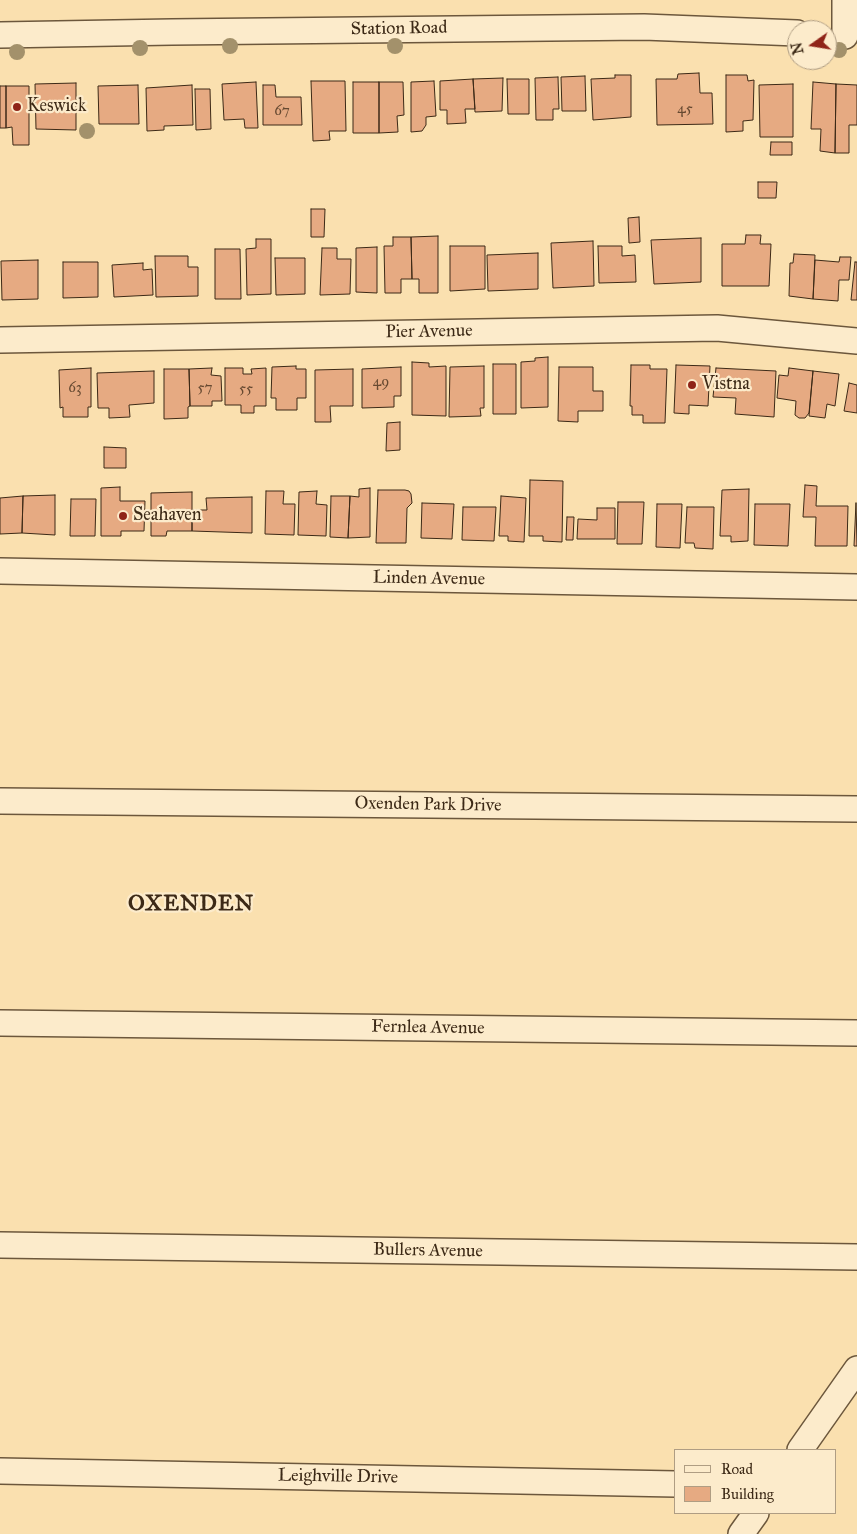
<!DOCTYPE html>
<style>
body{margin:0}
#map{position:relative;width:857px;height:1534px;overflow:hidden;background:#fae0af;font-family:"IM FELL Great Primer",serif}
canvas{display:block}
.legend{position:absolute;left:674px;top:1449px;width:162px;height:65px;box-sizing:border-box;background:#fcebcb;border:1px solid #af9d83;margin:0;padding:6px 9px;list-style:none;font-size:15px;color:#3c2916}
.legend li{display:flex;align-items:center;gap:10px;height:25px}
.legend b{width:25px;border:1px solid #af9d83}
.north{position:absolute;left:787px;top:20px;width:50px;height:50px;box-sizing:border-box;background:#fcebcb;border:1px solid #af9d83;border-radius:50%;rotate:257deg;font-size:14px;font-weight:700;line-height:20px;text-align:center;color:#3c2916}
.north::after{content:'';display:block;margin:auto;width:18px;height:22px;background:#8f2418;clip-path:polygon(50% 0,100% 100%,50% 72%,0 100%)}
</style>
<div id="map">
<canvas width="857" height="1534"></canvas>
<ul class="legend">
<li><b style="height:6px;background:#fcebcb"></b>Road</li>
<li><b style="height:14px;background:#e6aa82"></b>Building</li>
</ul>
<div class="north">N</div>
</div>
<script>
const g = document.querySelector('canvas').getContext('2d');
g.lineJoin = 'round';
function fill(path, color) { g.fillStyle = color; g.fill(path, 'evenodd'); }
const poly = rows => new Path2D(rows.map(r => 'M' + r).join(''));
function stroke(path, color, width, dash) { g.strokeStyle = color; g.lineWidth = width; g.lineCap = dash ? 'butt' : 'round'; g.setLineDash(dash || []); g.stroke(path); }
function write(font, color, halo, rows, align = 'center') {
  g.font = font + ' "IM FELL Great Primer",serif'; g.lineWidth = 4.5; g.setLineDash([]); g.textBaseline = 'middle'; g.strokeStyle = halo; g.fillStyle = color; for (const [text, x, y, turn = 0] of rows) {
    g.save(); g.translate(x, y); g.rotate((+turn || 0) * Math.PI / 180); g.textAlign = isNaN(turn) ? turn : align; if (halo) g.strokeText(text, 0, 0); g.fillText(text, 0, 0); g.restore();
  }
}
const building = poly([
 [699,73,700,93,712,93,713,124,657,125,656,79,677,79,678,74,699,73],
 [615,75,631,75,631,117,593,120,591,79,615,78,615,75],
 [726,75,747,75,748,81,754,80,753,120,743,121,743,131,726,132,726,75],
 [585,76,586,111,562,111,561,77,585,76],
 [558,77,559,109,553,109,553,120,536,120,535,78,558,77],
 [503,78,502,111,475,112,473,79,503,78],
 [473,79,475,109,465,109,466,123,447,124,447,110,440,110,440,81,473,79],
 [507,79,529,79,529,114,508,114,507,79],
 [311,81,345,81,346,131,329,131,330,140,313,141,311,81],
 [434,81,436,116,426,117,426,125,422,131,411,132,411,82,434,81],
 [256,82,258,128,245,128,244,119,224,120,222,84,256,82],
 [353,82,379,82,379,133,353,133,353,82],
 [379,82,403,82,404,115,397,116,398,132,379,133,379,82],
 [813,82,836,84,835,153,820,151,821,129,811,129,813,82],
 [76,83,76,130,36,129,35,84,76,83],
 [793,84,793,137,760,137,759,85,793,84],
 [836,84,857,85,857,125,849,125,849,153,835,153,836,84],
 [138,85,139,124,99,124,98,86,138,85],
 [192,85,193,125,164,126,164,130,147,131,146,88,192,85],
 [263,85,275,85,276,97,301,97,302,125,263,125,263,85],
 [0,86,6,86,6,128,0,128,0,86],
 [6,86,29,86,29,145,13,145,12,127,6,128,6,86],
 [195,89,210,89,211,129,196,130,195,89],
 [771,142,792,142,792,155,770,155,771,142],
 [758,182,777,182,776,198,758,198,758,182],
 [311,209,325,209,324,237,311,237,311,209],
 [639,217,640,242,629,243,628,218,639,217],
 [746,235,761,235,760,244,771,244,769,286,722,286,722,244,745,244,746,235],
 [438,236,438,293,419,293,419,279,412,279,411,237,438,236],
 [393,237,411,237,412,279,401,279,401,293,385,293,384,246,393,246,393,237],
 [701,238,701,282,654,284,651,240,701,238],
 [256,239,271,239,271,294,247,295,246,249,256,248,256,239],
 [593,241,594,286,553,288,551,243,593,241],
 [450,246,485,246,485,289,450,291,450,246],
 [598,246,622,246,622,256,635,255,636,282,599,283,598,246],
 [377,247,377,293,356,292,356,248,377,247],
 [322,248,337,248,337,259,351,259,350,294,320,295,322,248],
 [215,249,240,249,241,299,215,299,215,249],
 [538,253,538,289,488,291,487,255,538,253],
 [794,254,815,255,813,299,789,296,790,263,793,263,794,254],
 [155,256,188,256,188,267,198,267,198,296,156,297,155,256],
 [840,257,851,257,849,280,839,280,838,301,813,299,815,260,839,262,840,257],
 [275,258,305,258,305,294,276,295,275,258],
 [38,260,38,299,2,300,1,261,38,260],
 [63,262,98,262,98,297,63,298,63,262],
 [855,262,857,262,857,300,851,300,855,262],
 [143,263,143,270,152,269,153,295,114,297,112,265,143,263],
 [548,357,548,407,521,408,521,362,535,361,535,358,548,357],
 [412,362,429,363,429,367,446,366,446,416,412,415,412,362],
 [493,364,516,364,516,414,493,414,493,364],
 [631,365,650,365,650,369,667,369,665,423,643,423,643,415,632,415,632,406,630,406,631,365],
 [676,365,710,366,708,406,689,405,689,414,674,413,676,365],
 [296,366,296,369,306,369,306,398,297,398,297,410,276,410,276,398,271,398,272,367,296,366],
 [484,366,484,408,480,408,481,416,449,417,450,367,484,366],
 [401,367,401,396,394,396,394,407,362,408,362,369,401,367],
 [559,367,593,367,593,391,603,391,603,411,578,411,578,422,558,421,559,367],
 [91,368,91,407,88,407,88,417,63,417,63,407,60,408,59,370,91,368],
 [212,368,211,375,221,376,222,401,212,401,212,406,190,406,189,369,212,368],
 [225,368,243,368,243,374,252,374,251,369,266,368,266,406,254,406,254,413,241,413,241,405,225,405,225,368],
 [716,368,776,371,774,417,735,414,736,398,713,397,716,368],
 [789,368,813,371,809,413,805,418,799,418,795,415,796,401,777,398,779,375,788,376,789,368],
 [164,369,189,369,190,406,188,407,188,418,164,419,164,369],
 [353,369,353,406,330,406,331,422,315,422,315,370,353,369],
 [154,371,154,403,129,405,130,417,109,418,109,408,98,408,97,373,154,371],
 [813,371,839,374,835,406,827,404,825,418,809,416,813,371],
 [849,383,857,385,857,413,844,411,849,383],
 [400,422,400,450,386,451,387,423,400,422],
 [104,447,126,448,126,468,104,468,104,447],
 [530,480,563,481,562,542,543,541,543,536,529,536,530,480],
 [805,485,817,486,816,506,848,506,847,546,815,546,816,517,803,517,805,485],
 [120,487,120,501,145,501,144,531,121,531,121,536,101,536,101,488,120,487],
 [370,488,370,537,348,538,350,496,359,497,359,489,370,488],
 [749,489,748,541,731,542,731,536,720,536,722,490,749,489],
 [378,490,405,490,409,491,411,494,412,503,407,508,406,543,376,543,378,490],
 [266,491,284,491,283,504,295,504,294,535,265,534,266,491],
 [317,491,316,504,327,505,326,536,298,535,299,492,317,491],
 [192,492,192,531,167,531,166,536,151,536,151,493,192,492],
 [55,495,55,535,22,533,23,496,55,495],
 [23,496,22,533,0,534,0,498,23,496],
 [331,496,350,496,348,538,330,537,331,496],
 [501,496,526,498,524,542,508,541,508,536,499,536,501,496],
 [252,497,252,533,192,531,192,510,207,510,206,498,252,497],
 [71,499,96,499,95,536,70,536,71,499],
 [618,502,644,502,642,544,617,544,618,502],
 [422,503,454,504,452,539,421,538,422,503],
 [856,503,857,546,854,546,856,503],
 [657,504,682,504,680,548,656,547,657,504],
 [755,504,790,504,788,546,754,545,755,504],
 [463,507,496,507,494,541,462,540,463,507],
 [687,507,714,507,713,549,695,548,694,543,685,543,687,507],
 [597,508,615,508,615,539,577,539,578,519,597,520,597,508],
 [567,517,574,517,573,540,566,540,567,517]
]);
const minor = poly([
 [845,0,845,36],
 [0,35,172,32,644,27,797,33],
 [0,340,717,328,857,341],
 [0,571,857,587],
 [0,801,857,809],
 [0,1023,857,1033],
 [0,1245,857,1257],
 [800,1450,857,1369],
 [0,1471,676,1484],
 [741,1534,756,1513]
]);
const trees = [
 [230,46],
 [395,46],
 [140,48],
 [839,50],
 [17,52],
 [87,131]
];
const markers = [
 [17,107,5,"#8f2418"],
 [692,385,5,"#8f2418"],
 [123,516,5,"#8f2418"]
];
const numberNames = [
 ["45",685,109],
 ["67",282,111],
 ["49",381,382],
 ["63",75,388],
 ["57",205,388],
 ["55",246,389]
];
const streetNames = [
 ["Station Road",399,29,-1],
 ["Pier Avenue",429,332,-1],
 ["Linden Avenue",429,579,1],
 ["Oxenden Park Drive",428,805,1],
 ["Fernlea Avenue",428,1028,1],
 ["Bullers Avenue",428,1251,1],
 ["Leighville Drive",338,1477,1]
];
const poiNames = [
 ["Keswick",27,107],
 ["Vistna",702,385],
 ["Seahaven",133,516]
];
const districtNames = [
 ["OXENDEN",191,905]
];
fill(building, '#e6aa82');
stroke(building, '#3c2916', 1);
stroke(minor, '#6c573c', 28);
stroke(minor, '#fcebcb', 25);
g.fillStyle = '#a3916b';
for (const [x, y] of trees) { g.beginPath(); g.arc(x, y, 8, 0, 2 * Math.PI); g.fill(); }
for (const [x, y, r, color] of markers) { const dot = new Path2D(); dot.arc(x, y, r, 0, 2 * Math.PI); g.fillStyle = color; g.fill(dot); stroke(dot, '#fcebcb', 2); }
write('15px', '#664931', null, numberNames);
write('18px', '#3c2916', '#fcebcb', streetNames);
write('18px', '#3c2916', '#fcebcb', poiNames, 'left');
g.letterSpacing = '1px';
write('bold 22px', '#3c2916', '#fcebcb', districtNames);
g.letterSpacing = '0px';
</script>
